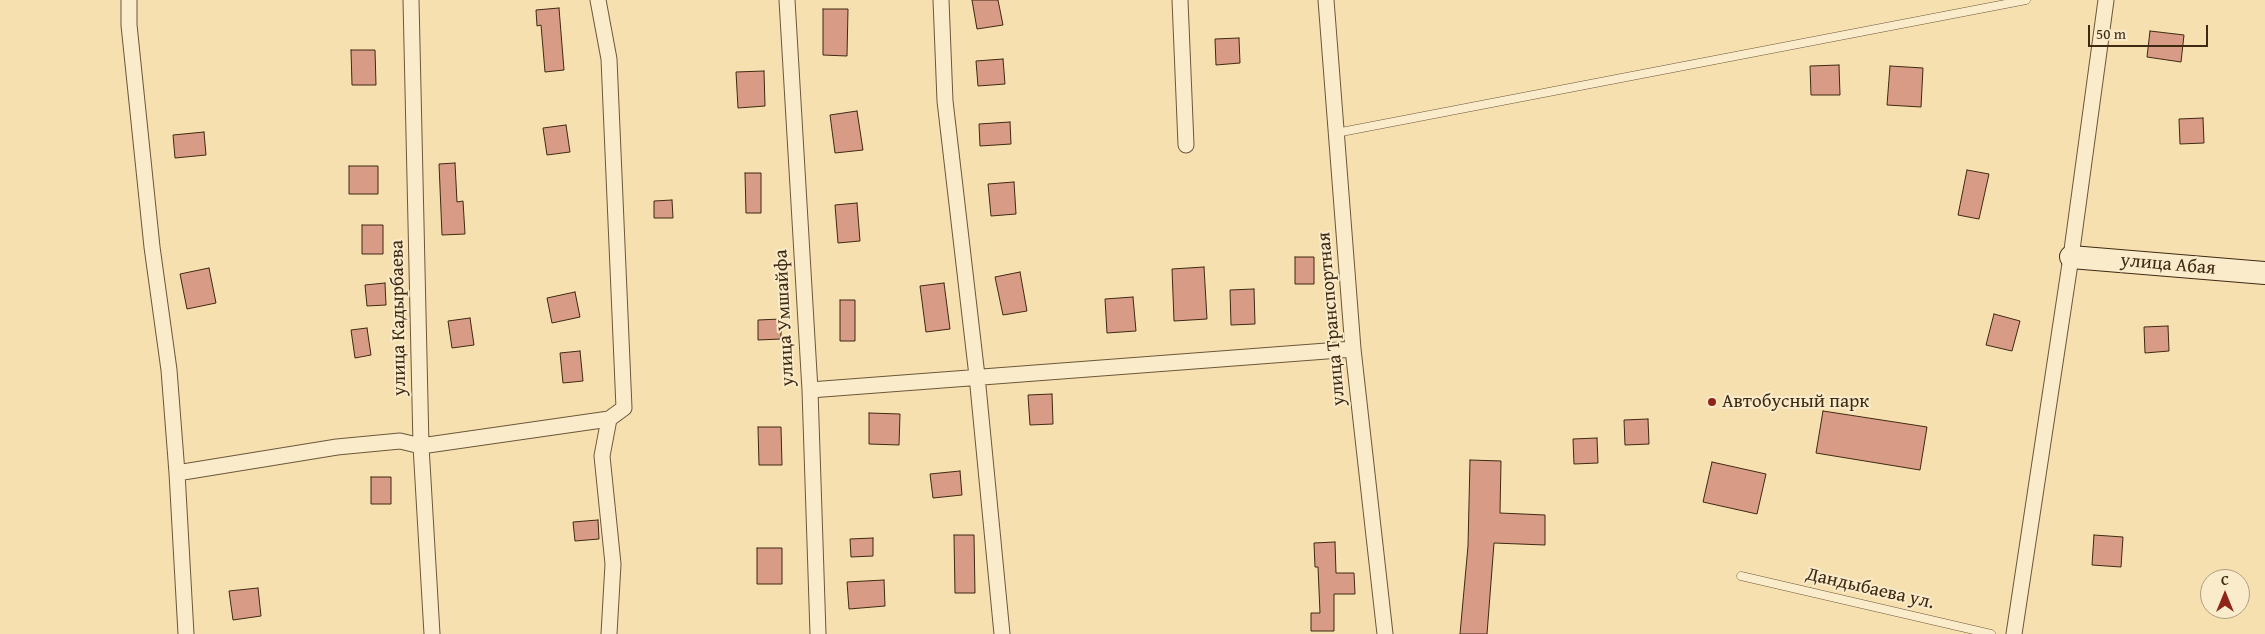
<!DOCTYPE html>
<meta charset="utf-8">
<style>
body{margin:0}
#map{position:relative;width:2265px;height:634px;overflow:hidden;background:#f7e0af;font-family:"Gentium Book Plus",serif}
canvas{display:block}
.north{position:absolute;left:2200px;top:569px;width:50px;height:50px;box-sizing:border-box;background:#faebcb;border:1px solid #af9d81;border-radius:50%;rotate:0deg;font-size:14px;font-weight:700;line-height:20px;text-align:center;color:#3e2913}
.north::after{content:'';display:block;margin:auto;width:18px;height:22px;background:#8f2418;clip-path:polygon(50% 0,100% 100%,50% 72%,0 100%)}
.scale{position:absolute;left:2088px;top:25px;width:120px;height:22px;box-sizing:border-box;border:2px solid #3e2913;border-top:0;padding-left:6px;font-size:15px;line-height:18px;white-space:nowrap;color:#3e2913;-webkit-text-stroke:4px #faebcb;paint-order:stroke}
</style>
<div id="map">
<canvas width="2265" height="634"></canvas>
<div class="north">С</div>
<div class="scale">50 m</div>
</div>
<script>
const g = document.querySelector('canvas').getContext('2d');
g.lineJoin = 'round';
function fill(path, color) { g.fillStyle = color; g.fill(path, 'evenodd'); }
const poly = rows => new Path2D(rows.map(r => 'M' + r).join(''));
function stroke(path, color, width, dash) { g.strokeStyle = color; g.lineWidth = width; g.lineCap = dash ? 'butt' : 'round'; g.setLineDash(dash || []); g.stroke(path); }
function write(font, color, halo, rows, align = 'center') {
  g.font = font + ' "Gentium Book Plus",serif'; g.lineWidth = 4; g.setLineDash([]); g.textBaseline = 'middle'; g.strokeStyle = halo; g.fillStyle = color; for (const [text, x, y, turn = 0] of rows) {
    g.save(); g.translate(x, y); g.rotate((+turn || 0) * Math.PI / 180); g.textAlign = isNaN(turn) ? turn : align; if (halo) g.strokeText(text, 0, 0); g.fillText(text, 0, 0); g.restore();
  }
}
const building = poly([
 [972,0,998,0,1003,25,977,29,972,0],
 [559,8,564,70,545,72,541,25,537,26,536,10,559,8],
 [823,9,848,9,847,56,823,55,823,9],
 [2150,31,2184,35,2181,62,2147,57,2150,31],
 [1239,38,1240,63,1216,65,1215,39,1239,38],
 [351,50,375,50,376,85,352,85,351,50],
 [1003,59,1005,84,978,86,976,61,1003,59],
 [1839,65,1840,95,1811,95,1810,66,1839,65],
 [1890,66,1923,68,1921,107,1887,105,1890,66],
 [764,71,765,106,738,108,736,72,764,71],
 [857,111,863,150,835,153,830,115,857,111],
 [2203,118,2204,143,2180,144,2179,119,2203,118],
 [1010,122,1011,144,980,146,979,124,1010,122],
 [566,125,570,152,547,155,543,128,566,125],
 [204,132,206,155,175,158,173,135,204,132],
 [455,163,457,202,463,201,465,234,442,235,439,164,455,163],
 [349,166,378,166,378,194,349,194,349,166],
 [1967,170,1989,174,1979,219,1958,215,1967,170],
 [745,173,761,173,761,213,746,213,745,173],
 [1014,182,1016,214,991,216,988,184,1014,182],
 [672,200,673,218,654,218,654,201,672,200],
 [857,203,860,241,838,243,835,205,857,203],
 [362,225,383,225,383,254,362,254,362,225],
 [1295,257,1314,257,1314,284,1295,284,1295,257],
 [1204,267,1207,319,1174,321,1172,269,1204,267],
 [209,268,216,303,187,309,180,274,209,268],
 [1020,272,1027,311,1003,315,995,277,1020,272],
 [385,283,386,305,367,306,365,285,385,283],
 [944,283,950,329,926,332,920,286,944,283],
 [1254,289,1255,324,1231,325,1230,290,1254,289],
 [575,292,580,317,552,323,547,298,575,292],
 [1133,297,1136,331,1107,333,1105,299,1133,297],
 [840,300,855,300,855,341,840,341,840,300],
 [1994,314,2020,321,2012,351,1986,345,1994,314],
 [470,318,474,345,452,348,448,321,470,318],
 [781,319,781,339,758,340,758,320,781,319],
 [2168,326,2169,351,2145,353,2144,327,2168,326],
 [367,328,371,355,355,358,351,330,367,328],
 [580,351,583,381,563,383,560,353,580,351],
 [1052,394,1053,424,1030,425,1028,395,1052,394],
 [1823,411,1927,427,1920,470,1816,453,1823,411],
 [869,413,900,414,899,445,869,444,869,413],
 [1648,419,1649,444,1625,445,1624,420,1648,419],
 [758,427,781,427,782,465,759,465,758,427],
 [1597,438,1598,463,1574,464,1573,439,1597,438],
 [1470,460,1501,461,1500,513,1545,515,1545,545,1494,543,1487,634,1460,634,1468,546,1470,460],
 [1712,462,1766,474,1757,514,1703,502,1712,462],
 [960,471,962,495,933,498,930,474,960,471],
 [371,477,391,477,391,504,371,504,371,477],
 [598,520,599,539,575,541,573,522,598,520],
 [954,535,974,535,975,593,955,593,954,535],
 [2094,535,2123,537,2121,567,2092,565,2094,535],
 [873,538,873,556,851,557,850,539,873,538],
 [1335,542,1336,573,1354,573,1355,594,1334,594,1334,631,1311,631,1311,613,1320,613,1318,567,1315,567,1314,543,1335,542],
 [757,548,782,548,782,584,757,584,757,548],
 [884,580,885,606,849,609,847,582,884,580],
 [258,588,261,616,233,620,229,591,258,588]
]);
const lane = poly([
 [1336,133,2026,0],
 [1741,576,1991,634]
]);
const street = poly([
 [129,0,129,25,152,247,169,370,177,473,186,634],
 [411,0,421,446,432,634],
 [787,0,810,390,818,634],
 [941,0,945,101,977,376,1002,634],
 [1180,0,1186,145],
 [1326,0,1353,349,1385,634],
 [810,390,1353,349],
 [609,419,602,456,613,564,609,634],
 [177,473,337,447,400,441,421,446,609,419,624,408,609,59,598,0],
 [2014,634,2071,257,2106,0]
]);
const secondary = poly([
 [2071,257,2265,273]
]);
const markers = [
 [1712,402,5,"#8f2418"]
];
const streetNames = [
 ["улица Абая",2168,265,5],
 ["улица Кадырбаева",399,318,-91],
 ["улица Умшайфа",785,318,-93],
 ["улица Транспортная",1332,319,-95],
 ["Дандыбаева ул.",1870,589,13]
];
const poiNames = [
 ["Автобусный парк",1722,402]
];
fill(building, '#d89b85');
stroke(building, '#3e2913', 1);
stroke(lane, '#6c573a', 9);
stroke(street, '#6c573a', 17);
stroke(secondary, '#3e2913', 24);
stroke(lane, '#faebcb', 8);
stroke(street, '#faebcb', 15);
stroke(secondary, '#faebcb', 22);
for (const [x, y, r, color] of markers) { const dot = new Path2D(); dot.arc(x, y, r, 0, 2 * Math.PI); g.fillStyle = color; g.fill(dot); stroke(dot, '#faebcb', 2); }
write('19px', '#3e2913', '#faebcb', streetNames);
write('19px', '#3e2913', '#faebcb', poiNames, 'left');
</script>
